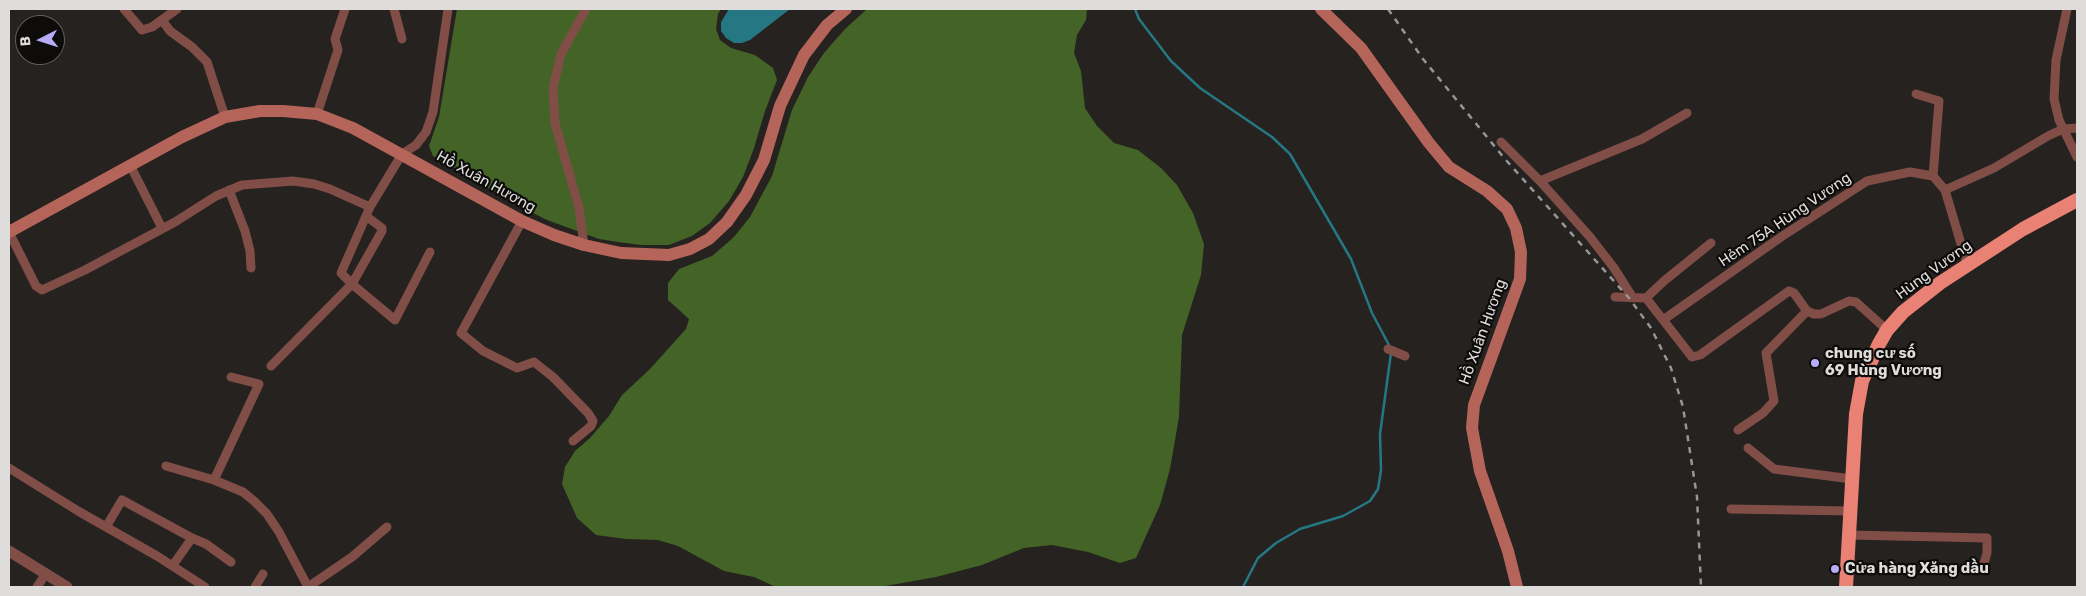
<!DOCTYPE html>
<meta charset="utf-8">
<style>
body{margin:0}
#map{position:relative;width:2086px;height:596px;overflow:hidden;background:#252220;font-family:Rubik,sans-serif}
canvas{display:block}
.frame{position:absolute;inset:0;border:10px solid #dfdddc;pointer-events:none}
.north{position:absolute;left:15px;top:15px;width:50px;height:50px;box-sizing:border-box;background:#0d0c0b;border:1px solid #61605f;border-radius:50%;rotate:265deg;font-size:14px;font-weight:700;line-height:20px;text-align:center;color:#dfdddc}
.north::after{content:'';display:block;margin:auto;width:18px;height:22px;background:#b6acf8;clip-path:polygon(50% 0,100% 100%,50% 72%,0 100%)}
</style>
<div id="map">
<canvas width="2086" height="596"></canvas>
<div class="frame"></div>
<div class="north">B</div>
</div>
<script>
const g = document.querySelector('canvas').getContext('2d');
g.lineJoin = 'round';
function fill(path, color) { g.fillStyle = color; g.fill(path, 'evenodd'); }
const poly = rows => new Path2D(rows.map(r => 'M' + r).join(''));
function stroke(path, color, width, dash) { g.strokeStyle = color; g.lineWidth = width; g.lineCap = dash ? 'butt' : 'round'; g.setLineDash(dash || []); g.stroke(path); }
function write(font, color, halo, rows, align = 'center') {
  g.font = font + ' Rubik,sans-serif'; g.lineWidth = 4.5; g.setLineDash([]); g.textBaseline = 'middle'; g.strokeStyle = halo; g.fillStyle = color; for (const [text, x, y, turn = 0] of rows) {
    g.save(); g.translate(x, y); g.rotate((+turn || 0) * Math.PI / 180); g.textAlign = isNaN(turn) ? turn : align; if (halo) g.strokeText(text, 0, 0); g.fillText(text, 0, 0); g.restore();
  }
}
const forest = poly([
 [457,9,721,9,718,14,716,29,720,40,731,48,755,55,773,68,777,80,765,111,754,148,743,177,729,201,710,223,692,236,669,245,641,245,618,242,599,239,547,220,515,204,433,156,429,146,439,117],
 [867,9,1087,9,1086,20,1077,35,1074,53,1081,71,1085,108,1097,126,1114,143,1138,150,1161,168,1177,185,1193,213,1204,244,1201,275,1182,335,1179,417,1170,469,1160,505,1136,558,1120,563,1088,552,1052,545,1024,548,982,565,936,577,880,587,776,587,754,577,724,571,678,546,658,540,626,539,596,535,577,518,562,484,565,467,575,451,590,438,609,416,622,395,649,370,686,329,689,319,668,300,668,283,679,269,712,256,734,237,750,217,772,176,792,110,808,77,824,53,845,29]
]);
const water = poly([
 [729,9,790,9,750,40,742,43,734,43,726,38,721,31,721,22]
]);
const stream = poly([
 [1135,9,1139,19,1171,61,1200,88,1272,137,1290,154,1351,259,1372,313,1390,347],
 [1243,587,1258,558,1276,543,1300,529,1343,516,1370,501,1378,489,1381,470,1380,434,1391,353]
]);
const minor = poly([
 [124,9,142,30,152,27,177,9],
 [394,9,402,39],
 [2067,9,2056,60,2054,99,2059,120,2077,157],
 [162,20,170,31,192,47,207,62,225,117],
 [1916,94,1939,101,1933,176,1945,190,1967,264],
 [317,114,338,50,335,39,345,9],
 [1501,142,1540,181,1590,237,1614,268,1633,298],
 [130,165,162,228],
 [1540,181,1642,139,1687,113],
 [229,190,245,231,250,251,251,268],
 [1945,190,1994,168,2048,136,2063,129,2077,128],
 [366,216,382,228,382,231,352,284,395,320,430,252],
 [522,221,461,333,483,351,517,368,534,362,553,377,588,413,593,421,591,426,573,441],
 [9,232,36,286,42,290,85,270,175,222,216,196,242,185,293,181,314,184,330,189,370,207],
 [584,245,579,208,555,123,553,88,561,54,586,9],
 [1615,297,1646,298,1692,357,1700,355,1718,342,1789,291,1794,293,1807,311,1814,314,1821,314,1849,301,1856,302,1887,330],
 [1646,298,1664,281,1711,243],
 [1663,320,1781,237,1867,181,1910,172,1933,176],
 [1388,349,1405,356],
 [271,366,352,284,341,273,370,207,402,154,416,145,426,132,433,112,448,9],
 [1738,430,1763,413,1774,401,1766,353,1807,311],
 [1748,448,1774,469,1852,479],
 [166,466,214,480,243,492,254,501,267,514,279,532,308,587],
 [9,468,78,511,157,556,205,587],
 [214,480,259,384,231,377],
 [1731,509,1850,511],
 [106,527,122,500,192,538,173,565],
 [1848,535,1987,538,1987,553,1983,567],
 [192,538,206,544,231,562],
 [37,587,45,575],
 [255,587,263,574],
 [308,587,352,557,387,527]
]);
const tertiary = poly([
 [9,551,67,587]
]);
const secondary = poly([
 [1321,9,1361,48,1429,143,1449,167,1487,191,1507,209,1516,228,1521,252,1520,279,1474,405,1472,428,1480,471,1508,551,1517,587],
 [9,232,182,137,225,117,260,111,283,111,317,114,353,128,522,221,554,235,584,245,621,253,669,255,690,249,709,239,727,222,746,195,764,160,780,106,804,55,827,25,846,9]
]);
const trunk = poly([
 [1846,587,1856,414,1862,381,1879,344,1887,330,1903,312,1940,283,2023,229,2077,200]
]);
const rail = poly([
 [1388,9,1423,59,1505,159,1629,298,1651,328,1671,368,1683,407,1697,497,1701,587]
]);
const markers = [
 [1815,363,5,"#b6acf8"],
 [1835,569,5,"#b6acf8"]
];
const streetNames = [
 ["Hồ Xuân Hương",486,182,29],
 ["Hẻm 75A Hùng Vương",1785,220,-34],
 ["Hùng Vương",1934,270,-36],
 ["Hồ Xuân Hương",1483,332,-70]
];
const poiNames = [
 ["chung cư số",1825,354],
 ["69 Hùng Vương",1825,371],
 ["Cửa hàng Xăng dầu",1845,569]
];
fill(forest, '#436426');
fill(water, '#257783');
stroke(stream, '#257783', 2.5);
stroke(minor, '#814d47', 9);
stroke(tertiary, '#814d47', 11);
stroke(secondary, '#b5645a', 12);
stroke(trunk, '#e98175', 14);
stroke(rail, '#989694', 2.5, [6, 6]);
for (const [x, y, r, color] of markers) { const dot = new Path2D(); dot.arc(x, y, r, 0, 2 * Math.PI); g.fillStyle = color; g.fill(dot); stroke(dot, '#0d0c0b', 2); }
write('15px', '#dfdddc', '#0d0c0b', streetNames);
write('bold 15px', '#dfdddc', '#0d0c0b', poiNames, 'left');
</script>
